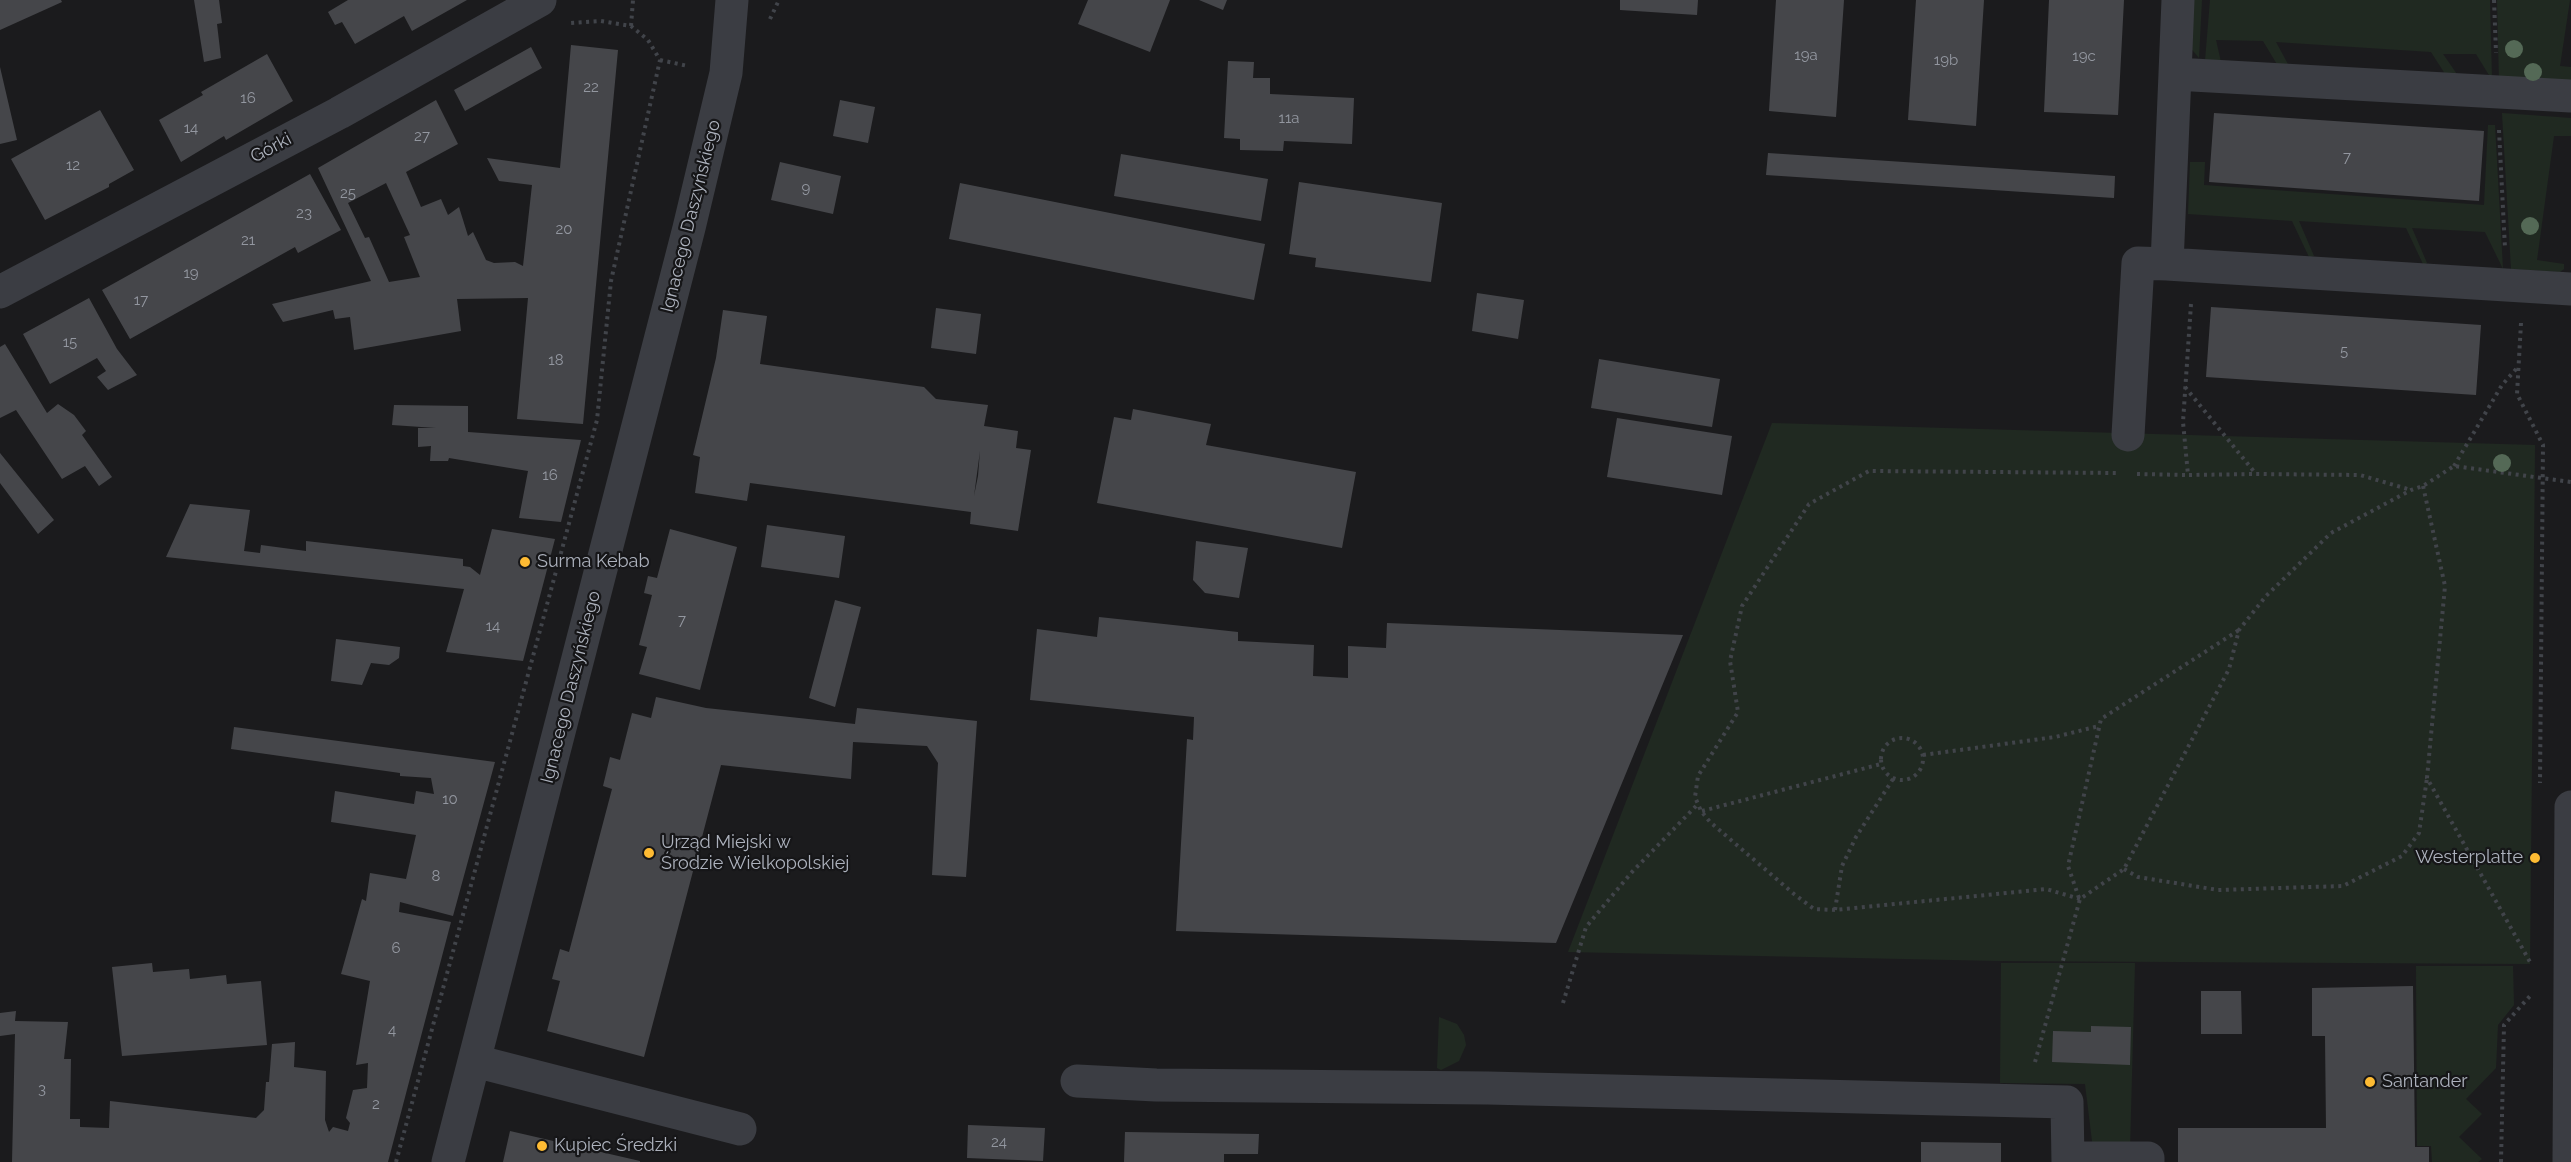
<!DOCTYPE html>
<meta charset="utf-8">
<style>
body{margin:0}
canvas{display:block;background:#1b1b1d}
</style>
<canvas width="2571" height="1162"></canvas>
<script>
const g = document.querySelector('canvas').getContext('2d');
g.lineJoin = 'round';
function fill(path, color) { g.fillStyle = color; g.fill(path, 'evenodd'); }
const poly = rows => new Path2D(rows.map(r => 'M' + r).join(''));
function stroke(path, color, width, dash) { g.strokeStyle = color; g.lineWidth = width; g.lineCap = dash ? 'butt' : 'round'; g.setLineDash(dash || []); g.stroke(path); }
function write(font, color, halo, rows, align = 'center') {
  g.font = font + ' Raleway,sans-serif'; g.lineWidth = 4.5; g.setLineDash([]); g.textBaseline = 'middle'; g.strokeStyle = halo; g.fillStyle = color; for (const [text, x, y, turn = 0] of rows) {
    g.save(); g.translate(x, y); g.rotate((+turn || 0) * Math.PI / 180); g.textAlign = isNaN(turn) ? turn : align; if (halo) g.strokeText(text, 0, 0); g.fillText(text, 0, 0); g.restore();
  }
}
const green = poly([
 [2188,0,2202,0,2199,58,2189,46],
 [2210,0,2490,0,2492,80,2476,54,2443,54,2459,77,2447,77,2431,52,2276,42,2289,66,2278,66,2263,41,2216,40,2221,62,2205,61],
 [2497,0,2570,0,2560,66,2571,67,2571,85,2499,81],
 [2502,113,2571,118,2571,136,2554,136,2537,260,2564,264,2564,269,2560,272,2511,269],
 [2488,125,2495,125,2503,269,2485,232,2412,228,2427,263,2426,264,2423,264,2406,228,2299,221,2314,256,2311,257,2309,257,2292,221,2188,214,2190,162,2205,162,2204,185,2484,205],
 [1772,423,2535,445,2530,964,2000,961,1568,952],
 [2001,963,2135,963,2130,1149,2093,1149,2085,1084,2000,1083],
 [2416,966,2513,966,2514,1005,2498,1025,2496,1068,2466,1099,2482,1114,2459,1137,2482,1159,2478,1162,2432,1162,2431,1146,2417,1146],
 [1439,1017,1457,1024,1464,1035,1466,1045,1459,1061,1441,1070,1437,1068]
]);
const building = poly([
 [0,0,61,0,62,2,0,30],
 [194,0,219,0,222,23,217,24,221,58,204,62],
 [348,0,467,0,412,31,404,16,355,44,342,22,335,25,328,12],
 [1088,0,1170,0,1150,52,1078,24],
 [1199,0,1227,0,1223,10],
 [1620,0,1698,0,1697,15,1620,10],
 [1776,0,1844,0,1836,117,1769,111],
 [1916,0,1984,0,1976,126,1908,120],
 [2049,0,2124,0,2118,115,2044,112],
 [571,45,618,50,583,424,517,419,528,298,457,299,461,331,354,350,350,317,335,319,333,310,283,322,272,304,371,281,318,168,436,100,458,144,406,172,421,207,441,199,448,215,459,207,468,236,473,232,486,260,494,263,515,262,523,266,532,185,499,181,487,158,560,168],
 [386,183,410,235,404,237,420,277,389,282,369,237,365,238,348,203],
 [531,47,542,68,465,111,454,90],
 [267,54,293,101,226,140,224,136,181,162,159,120,203,95,201,92],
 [1228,61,1254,62,1253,78,1270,78,1270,94,1354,98,1352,144,1284,141,1283,151,1240,150,1240,139,1224,138],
 [0,67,17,140,0,144],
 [840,100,875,107,868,143,833,136],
 [100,110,134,170,109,184,109,187,45,220,11,159],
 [2214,113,2484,131,2479,201,2209,182],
 [1768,153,2115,176,2114,198,1766,175],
 [1121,154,1268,179,1261,221,1114,196],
 [780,162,841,176,833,214,771,200],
 [310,174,341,230,298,253,295,247,130,339,102,290],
 [1299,182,1442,203,1431,282,1315,267,1316,258,1289,254],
 [960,183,1265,244,1254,300,949,239],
 [1477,293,1524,300,1518,339,1472,331],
 [89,298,117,349,137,375,108,390,97,377,106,371,97,358,50,384,23,334],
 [2211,307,2481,325,2476,395,2206,377],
 [936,308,981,314,976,354,931,348],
 [723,310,767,316,760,364,924,387,936,399,988,405,984,426,1018,431,1016,448,1031,450,1018,531,970,524,971,512,750,483,747,501,695,493,700,457,693,455,716,358],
 [980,451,978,476,974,496],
 [5,344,47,413,58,404,74,415,86,431,82,435,112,477,99,486,85,466,62,479,16,410,0,418,0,347],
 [1599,359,1720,379,1712,427,1591,408],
 [394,405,468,406,468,432,581,440,561,522,519,518,528,471,449,458,448,461,430,461,431,446,418,447,418,428,436,428,392,425],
 [1133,409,1211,424,1206,445,1356,472,1342,548,1097,503,1114,417,1131,420],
 [1617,418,1732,436,1722,495,1607,477],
 [0,453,54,520,38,534,0,483],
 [190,504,250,510,244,551,260,553,261,545,306,551,306,541,463,559,463,566,470,567,480,575,492,529,555,539,523,661,446,652,464,589,166,557],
 [767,525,845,536,839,578,761,567],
 [670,529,737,547,700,690,639,674,647,647,639,645,652,595,644,593,648,576,657,578],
 [1196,541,1248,548,1239,598,1205,593,1193,580],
 [835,600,861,607,835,707,809,698],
 [1099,617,1238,632,1238,641,1314,645,1313,676,1348,678,1348,646,1386,648,1387,623,1683,635,1556,943,1176,931,1187,739,1193,740,1194,717,1030,700,1037,629,1097,637],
 [336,639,400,647,399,658,389,665,371,663,362,685,331,681],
 [656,697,706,708,855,724,857,708,977,721,966,877,932,875,938,763,927,746,853,742,851,779,721,765,644,1057,547,1031,560,981,552,979,560,949,569,952,612,789,603,786,610,757,620,760,632,713,651,718],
 [234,727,495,762,453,916,400,902,399,912,451,922,388,1162,12,1162,15,1034,0,1036,0,1013,16,1011,15,1021,68,1022,64,1059,71,1059,70,1119,80,1119,80,1127,109,1128,110,1101,256,1118,264,1110,266,1082,269,1082,272,1044,295,1042,294,1067,326,1071,325,1120,329,1132,333,1127,348,1131,350,1123,346,1118,353,1090,367,1088,368,1063,356,1065,370,981,341,974,362,899,366,901,370,873,406,879,416,835,331,822,335,791,414,804,416,791,434,794,431,778,400,776,400,773,231,749],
 [152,963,153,972,189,969,190,979,226,975,227,984,261,981,267,1045,122,1056,112,967],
 [2413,986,2415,1147,2429,1147,2429,1162,2178,1162,2178,1128,2326,1128,2325,1036,2312,1036,2312,988],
 [2201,991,2241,991,2242,1034,2201,1034],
 [2091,1026,2131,1027,2130,1065,2052,1062,2053,1031,2091,1032],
 [968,1125,1045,1128,1043,1161,967,1158],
 [510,1131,640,1161,640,1162,503,1162],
 [1125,1132,1259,1134,1258,1154,1224,1154,1224,1162,1124,1162],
 [1921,1142,2001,1143,2001,1162,1921,1162]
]);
const path = poly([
 [2494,0,2496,53],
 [770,19,779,0],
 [631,26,633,0],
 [660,60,688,66],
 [2499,130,2505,248],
 [2191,304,2183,422,2188,475,2256,474],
 [2521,323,2517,394,2543,445,2540,783],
 [2185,387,2256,474,2360,475,2411,490],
 [2454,466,2502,385,2518,367],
 [2137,474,2188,475],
 [2423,486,2445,586,2427,778,2530,962],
 '1881 759a21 21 0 1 1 42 0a21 21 0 1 1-42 0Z',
 [1923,755,2055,737,2099,726],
 [1893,779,1856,837,1842,866,1835,910,2046,889,2080,899],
 [1702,811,1881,764],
 [2124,869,2138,877,2218,890,2343,886,2402,856,2419,833,2427,778],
 [2079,898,2068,866,2101,719,2239,630],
 [1835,910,1814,909,1794,894,1710,822,1701,811,1695,797,1698,776,1738,712,1730,661,1742,606,1809,504,1869,471,2118,473],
 [1563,1003,1586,927,1632,872,1698,804],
 [2035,1062,2080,899,2124,869,2229,669,2239,630,2266,596,2331,533,2411,490,2423,486,2454,466,2571,482],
 [396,1162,597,420,611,281,660,60,648,40,631,26,601,21,571,23],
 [2501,1162,2504,1025,2530,996]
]);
const minor = poly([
 [2175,74,2178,0],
 [2571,96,2175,74,2167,264,2571,289],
 [0,292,339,113,540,0],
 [2128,435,2138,263,2167,264],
 [475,1061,740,1129],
 [1077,1081,1156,1085,1488,1088,2067,1102,2068,1162],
 [2068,1158,2148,1158,2148,1162],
 [448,1162,689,228,726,73,732,0],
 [2569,1162,2571,807]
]);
const trees = [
 [2514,49],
 [2533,72],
 [2530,226],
 [2502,463]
];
const markers = [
 [525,562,6,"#febb33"],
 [649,853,6,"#febb33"],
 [2535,858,6,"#febb33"],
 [2370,1082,6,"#febb33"],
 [542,1146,6,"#febb33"]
];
const numberNames = [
 ["19a",1806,55],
 ["19c",2084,56],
 ["19b",1946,60],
 ["22",591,87],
 ["16",248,98],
 ["11a",1289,118],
 ["14",191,128],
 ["27",422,136],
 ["7",2347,157],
 ["12",73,165],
 ["9",806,188],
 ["25",348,193],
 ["23",304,213],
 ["20",564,229],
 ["21",248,240],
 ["19",191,273],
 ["17",141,300],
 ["15",70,342],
 ["5",2344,351],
 ["18",556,360],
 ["16",550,475],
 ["7",682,620],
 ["14",493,626],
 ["10",450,799],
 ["8",436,876],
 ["6",396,948],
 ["4",392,1030],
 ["3",42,1089],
 ["2",376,1104],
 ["24",999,1142]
];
const streetNames = [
 ["Górki",271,148,-28],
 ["Ignacego Daszyńskiego",691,216,-76],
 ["Ignacego Daszyńskiego",571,687,-76]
];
const poiNames = [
 ["Surma Kebab",537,562],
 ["Urząd Miejski w",661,843],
 ["Środzie Wielkopolskiej",661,864],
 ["Westerplatte",2523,858,"right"],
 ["Santander",2382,1082],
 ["Kupiec Średzki",554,1146]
];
fill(green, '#202921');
fill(building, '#45464a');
stroke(path, '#41444a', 4, [3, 4.5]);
stroke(minor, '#3b3d43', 33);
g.fillStyle = '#546956';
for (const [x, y] of trees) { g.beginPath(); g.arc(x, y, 9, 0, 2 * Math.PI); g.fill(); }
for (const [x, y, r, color] of markers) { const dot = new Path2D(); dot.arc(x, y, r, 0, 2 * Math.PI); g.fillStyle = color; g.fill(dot); stroke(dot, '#161618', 2); }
write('15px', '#9397a0', null, numberNames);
write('18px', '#adb2bd', '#161618', streetNames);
write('18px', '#adb2bd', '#161618', poiNames, 'left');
</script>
